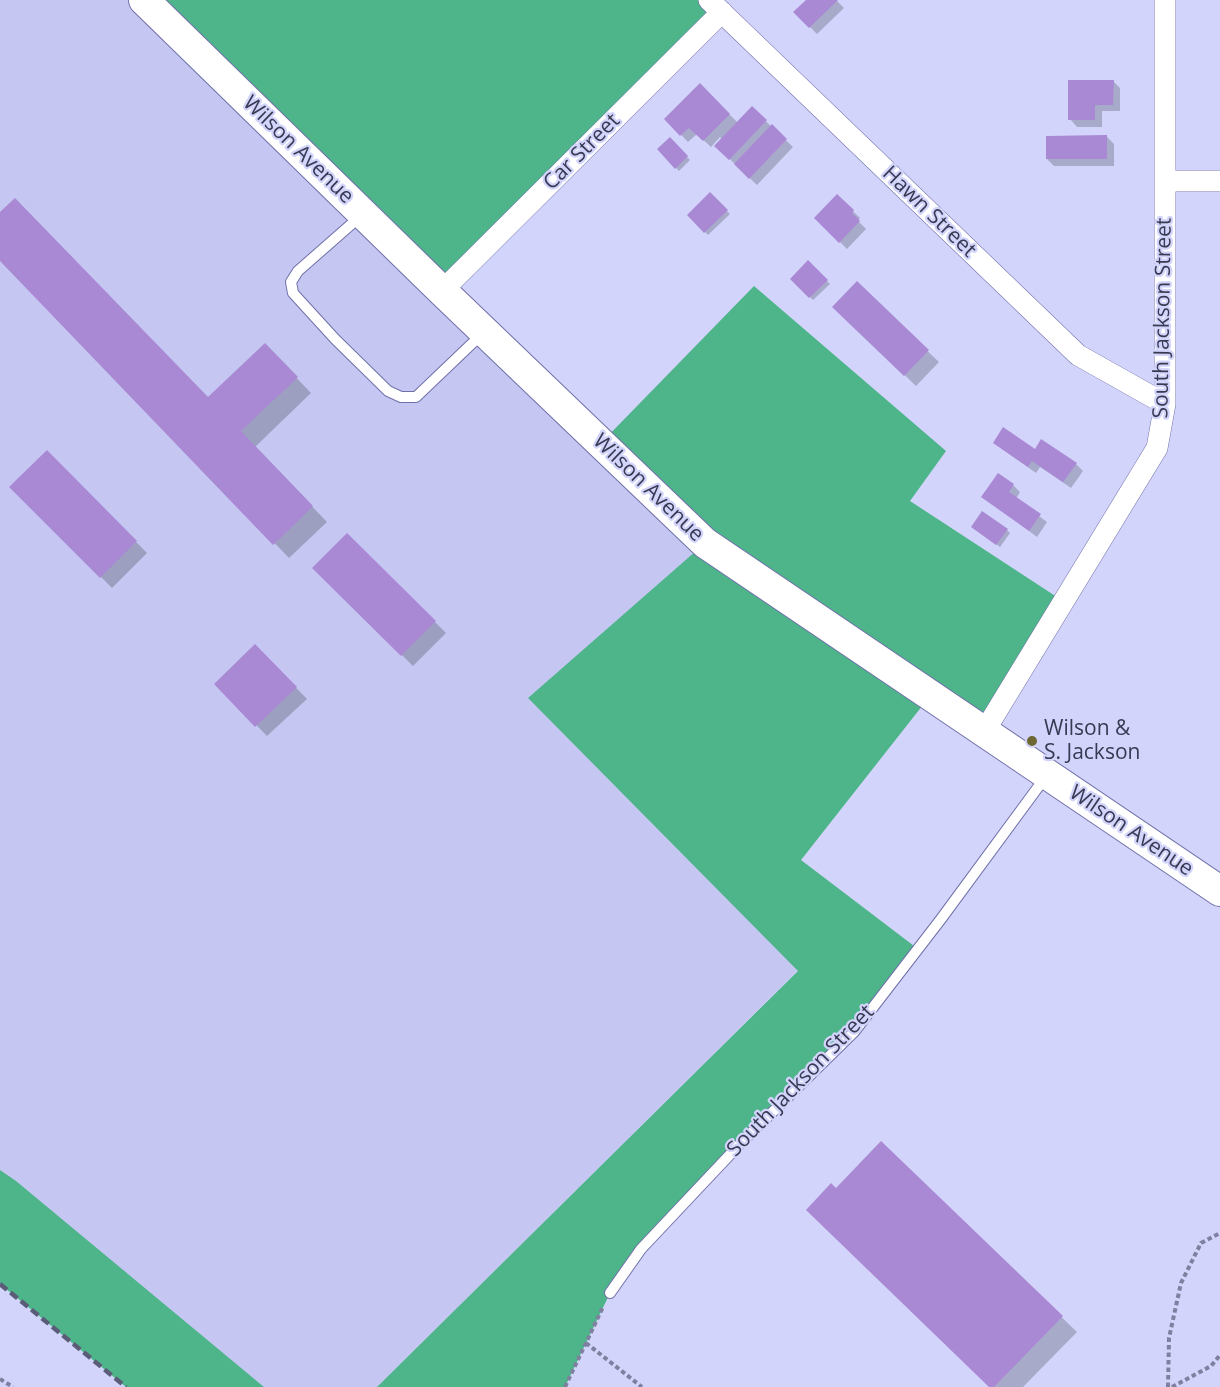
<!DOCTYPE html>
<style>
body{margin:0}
canvas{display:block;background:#d2d4fb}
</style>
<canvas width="1220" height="1387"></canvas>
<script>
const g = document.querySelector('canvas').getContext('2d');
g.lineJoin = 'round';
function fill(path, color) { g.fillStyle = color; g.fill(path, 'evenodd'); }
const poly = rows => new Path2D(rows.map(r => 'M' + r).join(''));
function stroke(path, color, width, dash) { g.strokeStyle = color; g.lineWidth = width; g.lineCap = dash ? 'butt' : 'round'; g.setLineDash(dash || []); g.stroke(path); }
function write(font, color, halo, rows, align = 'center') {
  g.font = font + ' "Open Sans",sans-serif'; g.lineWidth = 4.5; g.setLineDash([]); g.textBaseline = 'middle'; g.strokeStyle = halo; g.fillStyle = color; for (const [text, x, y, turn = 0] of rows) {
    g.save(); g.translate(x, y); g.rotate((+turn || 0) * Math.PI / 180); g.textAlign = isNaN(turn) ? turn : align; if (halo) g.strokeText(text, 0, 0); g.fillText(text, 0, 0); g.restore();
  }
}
const built = poly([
 [0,0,144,0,705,543,528,698,798,970,377,1387,264,1387,0,1170]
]);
const forest = poly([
 [144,0,709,0,722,12,442,291],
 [754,286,946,451,910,501,1063,601,984,732,930,696,801,860,918,949,854,1032,739,1145,610,1293,565,1387,377,1387,798,971,528,698,705,543,601,443],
 [0,1170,16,1181,264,1387,126,1387,0,1284]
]);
const shadow = poly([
 [808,0,836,0,844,8,817,34,795,12],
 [1113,81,1120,88,1120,111,1102,111,1102,127,1077,127,1070,119],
 [700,85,738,123,752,108,793,147,757,185,716,146,722,139,720,137,711,147,697,134,688,142,666,119],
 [1107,137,1114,144,1114,166,1054,166,1047,159],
 [670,139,690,160,679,171,659,150],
 [710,195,730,214,708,235,689,215],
 [837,196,860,218,858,221,866,229,847,249,816,218],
 [0,214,208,399,265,345,311,393,255,447,327,522,289,558,0,259],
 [808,263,830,284,813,300,792,279],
 [857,284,939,362,916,386,834,307],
 [995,442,1035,451,1076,464,1083,471,1071,488,1040,467,1036,473,1002,449],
 [47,452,147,553,112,588,12,487],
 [1013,485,1020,492,1016,499,1047,522,1037,537,983,496],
 [976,530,1007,530,1010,533,1000,547],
 [347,535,446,633,413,666,314,568],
 [255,646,307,699,267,736,216,684],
 [881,1143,1077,1332,1023,1387,991,1387,836,1190]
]);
const building = poly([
 [806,0,838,0,809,28,793,12],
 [1068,80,1114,80,1113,105,1095,105,1095,120,1068,120],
 [700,83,730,114,703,141,689,128,680,136,664,119],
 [752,106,767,120,729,160,714,146],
 [772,124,787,139,749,179,734,164],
 [1107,135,1107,159,1046,159,1046,136],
 [670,137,688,156,675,169,657,149],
 [710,192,728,210,704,233,687,215],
 [837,194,854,210,852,213,860,221,839,243,814,218],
 [15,198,208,397,265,343,298,377,241,431,313,506,273,545,0,261,0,212],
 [808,260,828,280,809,298,790,279],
 [857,281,929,350,904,376,832,307],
 [1003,427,1035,449,1041,439,1077,463,1063,482,1032,461,1028,467,993,443],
 [47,450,137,541,100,578,9,487],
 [998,473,1014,484,1009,492,1041,514,1029,531,981,497],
 [982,511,1008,529,996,545,971,527],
 [347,533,436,621,401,656,312,568],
 [255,644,297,687,255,727,214,684],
 [881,1141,1063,1316,994,1387,989,1387,806,1210,831,1183,836,1188]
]);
const path = poly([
 [586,1343,642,1387],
 [0,1379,13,1387],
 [565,1387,603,1307],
 [1168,1387,1169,1338,1181,1283,1201,1243,1220,1233],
 [1172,1387,1211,1366,1220,1355]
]);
const service = poly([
 [363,214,298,271,291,282,293,293,335,339,388,391,401,397,416,397,483,333],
 [610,1293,641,1249,739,1145,854,1032,941,919,1047,775]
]);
const minor = poly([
 [709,0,1078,355,1165,404],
 [1165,181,1220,181],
 [442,291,722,12],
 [984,732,1157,448,1165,404,1165,0]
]);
const secondary = poly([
 [144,0,442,291,705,543,1220,891]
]);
const rail = poly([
 [0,1284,126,1387]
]);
const markers = [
 [1032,741,6,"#6c6733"]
];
const streetNames = [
 ["Wilson Avenue",298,150,44],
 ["Car Street",582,152,-45],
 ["Hawn Street",929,212,44],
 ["South Jackson Street",1163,318,-89],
 ["Wilson Avenue",648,488,44],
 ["Wilson Avenue",1131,831,34],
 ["South Jackson Street",801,1081,-46]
];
const poiNames = [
 ["Wilson &",1044,729],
 ["S. Jackson",1044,753]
];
fill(built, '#c5c7f2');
fill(forest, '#4eb48a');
fill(shadow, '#0003');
fill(building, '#a988d4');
stroke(service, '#7070aa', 12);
stroke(minor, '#7070aa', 22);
stroke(secondary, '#7070aa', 32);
stroke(path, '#7f809f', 4, [4.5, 3]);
stroke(service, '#fff', 10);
stroke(minor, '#fff', 21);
stroke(secondary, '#fff', 30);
stroke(rail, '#5b5c78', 4.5, [9, 4.5]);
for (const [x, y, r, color] of markers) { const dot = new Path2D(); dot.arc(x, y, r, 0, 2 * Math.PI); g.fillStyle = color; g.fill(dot); stroke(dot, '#d2d4fb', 2); }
write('21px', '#383952', '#d2d4fb', streetNames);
write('21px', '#383952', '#d2d4fb', poiNames, 'left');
</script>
